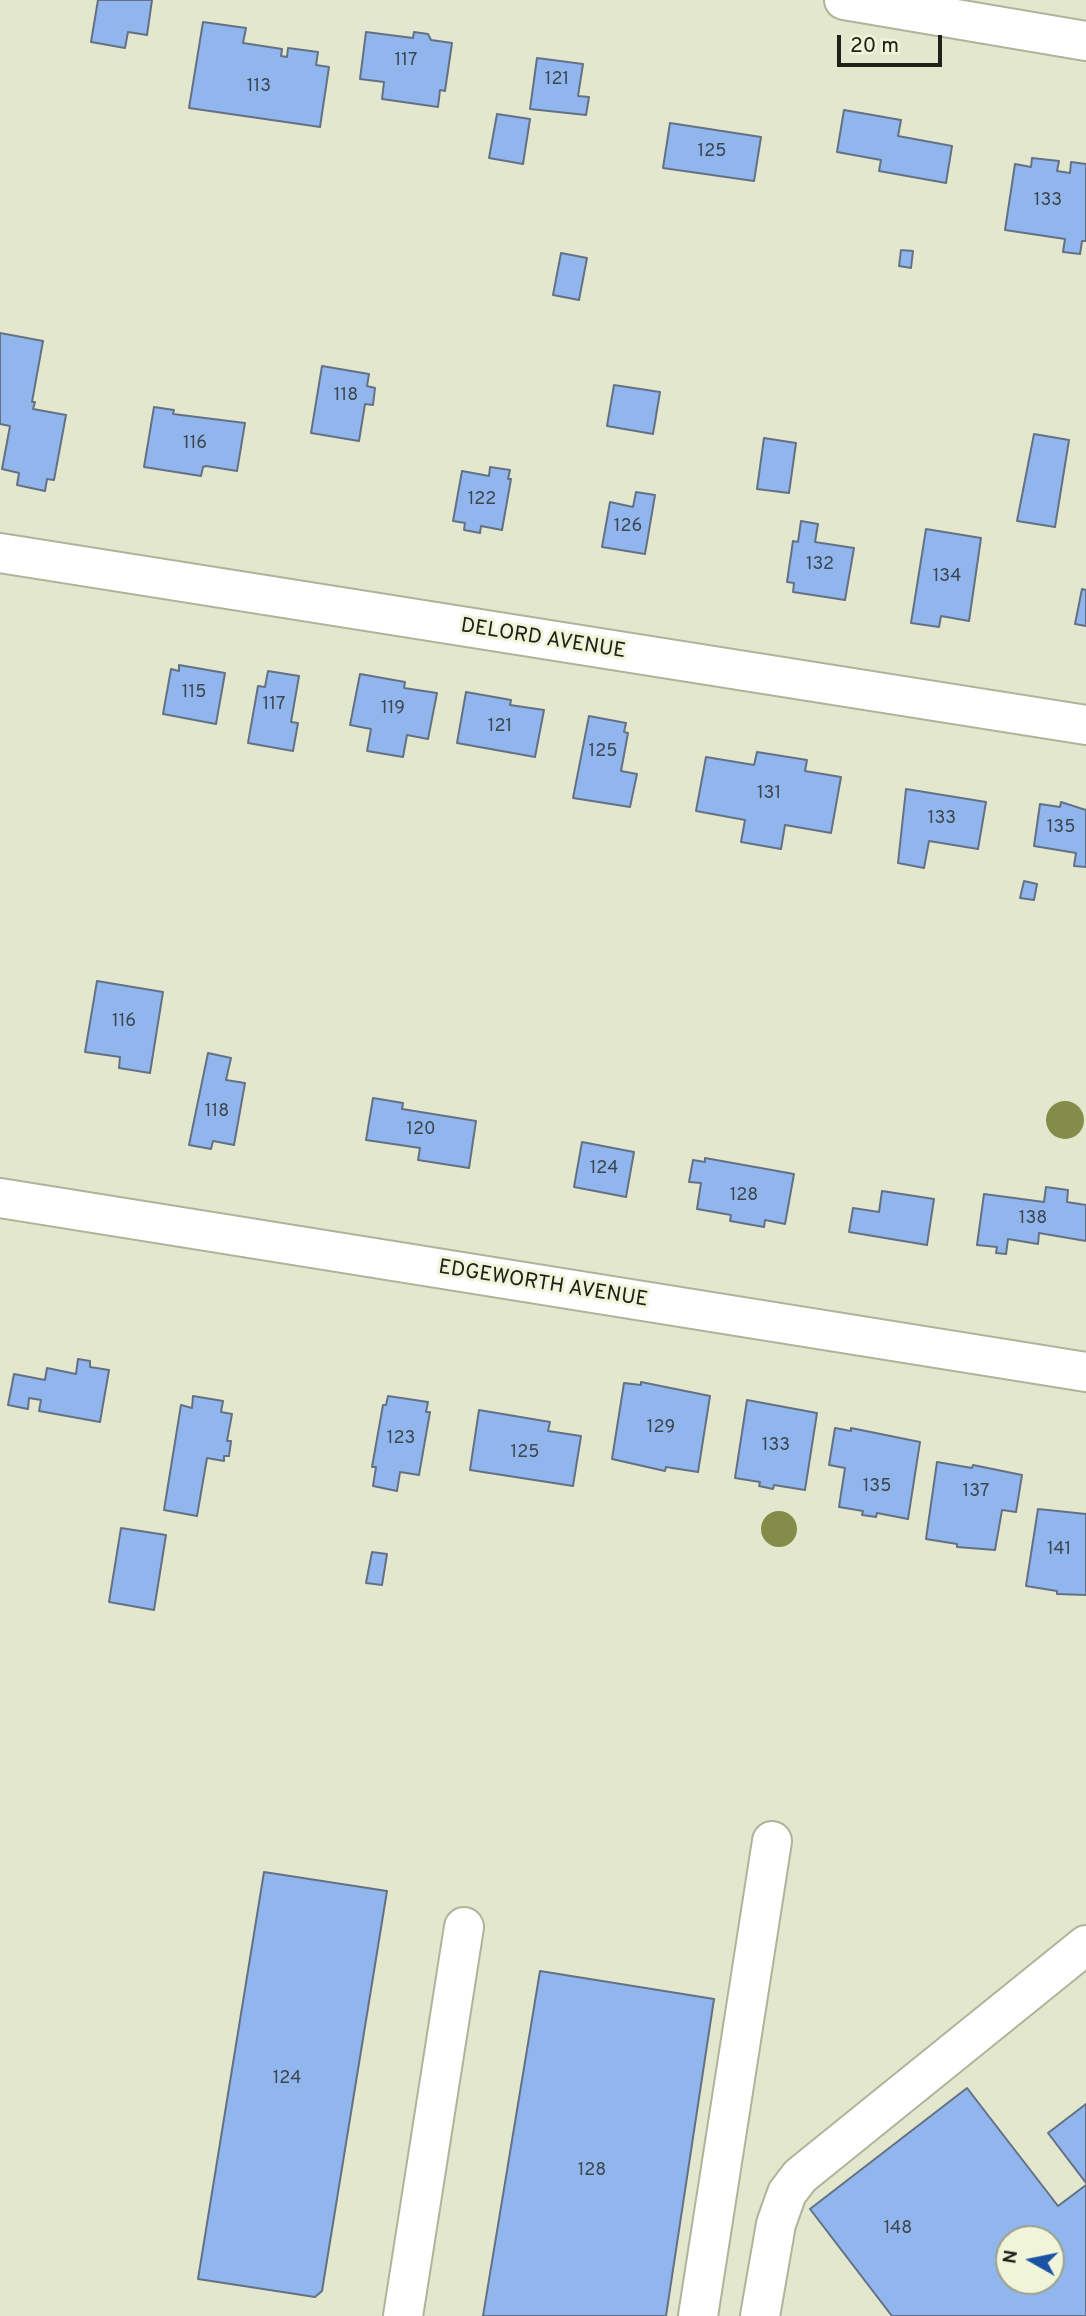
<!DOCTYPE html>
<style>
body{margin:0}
#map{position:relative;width:1086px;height:2316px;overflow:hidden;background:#e3e7cd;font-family:Overpass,sans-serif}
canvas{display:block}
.north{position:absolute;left:995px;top:2225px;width:70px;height:70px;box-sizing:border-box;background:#f0f5da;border:2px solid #9da08c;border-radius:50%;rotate:279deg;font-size:19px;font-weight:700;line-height:28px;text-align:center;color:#202118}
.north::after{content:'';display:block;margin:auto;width:24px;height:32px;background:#1b53a4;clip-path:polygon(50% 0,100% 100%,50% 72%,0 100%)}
.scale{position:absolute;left:837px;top:35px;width:105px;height:32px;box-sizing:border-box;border:4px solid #202118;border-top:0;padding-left:9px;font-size:21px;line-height:24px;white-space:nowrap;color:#202118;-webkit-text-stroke:5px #f0f5da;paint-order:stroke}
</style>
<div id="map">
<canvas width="1086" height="2316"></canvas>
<div class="north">N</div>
<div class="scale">20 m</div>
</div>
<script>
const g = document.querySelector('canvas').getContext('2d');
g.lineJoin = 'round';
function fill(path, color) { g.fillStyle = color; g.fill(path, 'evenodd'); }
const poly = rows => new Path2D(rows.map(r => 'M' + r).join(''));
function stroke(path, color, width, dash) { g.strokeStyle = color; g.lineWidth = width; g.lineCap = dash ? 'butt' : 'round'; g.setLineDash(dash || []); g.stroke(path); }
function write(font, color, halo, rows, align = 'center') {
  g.font = font + ' Overpass,sans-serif'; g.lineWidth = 6; g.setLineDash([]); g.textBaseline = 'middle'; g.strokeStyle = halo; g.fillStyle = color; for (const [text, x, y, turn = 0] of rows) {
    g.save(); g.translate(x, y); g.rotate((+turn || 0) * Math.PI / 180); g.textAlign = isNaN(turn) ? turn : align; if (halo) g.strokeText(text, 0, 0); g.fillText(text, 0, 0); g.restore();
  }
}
const water = poly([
 '1046 1120a19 19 0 1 1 38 0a19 19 0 1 1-38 0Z',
 '761 1529a18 18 0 1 1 36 0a18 18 0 1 1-36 0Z'
]);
const building = poly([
 [98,0,152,0,147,35,128,32,125,48,91,42,98,0],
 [203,22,246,28,243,43,282,49,281,56,287,57,288,48,318,52,316,65,329,67,320,127,189,108,203,22],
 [366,32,413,38,414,32,428,34,431,40,452,43,445,91,440,90,438,107,382,99,384,82,360,79,366,32],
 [537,58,583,64,578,96,589,97,586,115,530,109,537,58],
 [844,110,901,120,898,136,952,146,946,183,879,171,881,160,837,152,844,110],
 [497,114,530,119,523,164,489,158,497,114],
 [670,123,761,137,754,181,663,168,670,123],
 [1032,158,1059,161,1057,171,1070,173,1071,162,1086,164,1086,241,1082,241,1080,254,1063,252,1065,239,1005,230,1015,164,1031,167,1032,158],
 [901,250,913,251,911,268,899,266,901,250],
 [561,253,587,258,579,300,553,295,561,253],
 [0,333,43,341,32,402,35,402,33,409,66,415,54,480,47,479,45,491,17,485,19,473,2,469,10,426,0,424,0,333],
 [322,366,369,374,367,386,375,388,373,405,365,404,359,441,311,433,322,366],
 [614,385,660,392,653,434,607,426,614,385],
 [154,407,174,410,173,414,245,423,237,471,206,466,203,467,201,476,144,467,154,407],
 [1034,434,1069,440,1055,527,1017,521,1034,434],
 [764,438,796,443,789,493,757,489,764,438],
 [490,467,510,470,508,479,511,479,502,530,481,526,480,533,464,530,465,523,453,521,462,471,489,476,490,467],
 [636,492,655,495,645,554,602,547,610,502,633,507,636,492],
 [801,521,818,524,815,542,854,548,845,600,793,592,794,583,787,582,793,541,798,542,801,521],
 [926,529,981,538,969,621,941,616,939,627,911,623,926,529],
 [1082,589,1086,590,1086,626,1075,624,1082,589],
 [179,665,225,673,216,724,163,714,171,669,179,671,179,665],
 [268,671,299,676,291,722,298,723,293,751,248,743,258,686,265,687,268,671],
 [360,674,405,682,404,688,437,693,428,739,407,735,403,757,367,751,371,729,350,725,360,674],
 [466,692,511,700,510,705,544,710,535,757,457,743,466,692],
 [589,716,626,723,624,732,628,733,621,771,637,774,630,807,573,798,589,716],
 [757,752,807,760,805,771,841,777,831,833,785,825,781,849,741,842,745,820,696,811,706,757,754,765,757,752],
 [906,789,986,802,978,849,929,841,924,868,898,863,906,789],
 [1061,802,1086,810,1086,867,1074,866,1076,853,1034,846,1040,804,1060,807,1061,802],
 [1024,881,1037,884,1034,900,1020,898,1024,881],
 [97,981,163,992,150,1073,119,1068,120,1057,85,1052,97,981],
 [208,1053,231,1058,226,1080,245,1083,234,1145,213,1141,211,1149,189,1145,208,1053],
 [373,1098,403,1103,402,1109,476,1121,469,1168,418,1160,420,1148,366,1140,373,1098],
 [582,1142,634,1152,626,1197,574,1187,582,1142],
 [705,1158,794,1174,785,1224,765,1220,764,1227,730,1221,731,1215,697,1209,701,1183,689,1182,693,1160,705,1162,705,1158],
 [1046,1187,1068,1190,1067,1202,1086,1205,1086,1241,1039,1233,1038,1244,1008,1239,1006,1254,996,1253,997,1247,977,1245,984,1194,1044,1202,1046,1187],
 [882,1191,934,1199,927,1245,849,1232,853,1208,879,1212,882,1191],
 [78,1359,90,1361,90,1367,109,1370,100,1422,39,1411,41,1400,29,1398,28,1409,8,1405,14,1374,45,1380,47,1368,76,1374,78,1359],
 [641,1382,710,1396,698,1472,666,1467,665,1471,612,1459,624,1383,641,1385,641,1382],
 [193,1396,223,1401,221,1412,232,1414,227,1441,231,1441,229,1456,224,1456,224,1461,207,1458,197,1516,164,1510,181,1405,192,1408,193,1396],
 [388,1396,428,1402,426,1412,430,1412,419,1475,400,1472,397,1491,373,1486,376,1467,372,1467,383,1405,386,1405,388,1396],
 [747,1400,817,1413,805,1490,774,1485,773,1489,759,1486,760,1482,735,1478,747,1400],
 [479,1410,550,1422,548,1431,581,1436,573,1486,470,1470,479,1410],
 [835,1428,851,1431,851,1428,920,1442,908,1519,877,1513,876,1517,862,1515,863,1511,839,1507,845,1468,829,1465,835,1428],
 [937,1462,972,1468,973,1465,1022,1475,1016,1512,1002,1510,995,1550,957,1547,957,1544,926,1539,937,1462],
 [1038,1509,1086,1514,1086,1595,1057,1594,1057,1591,1026,1586,1038,1509],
 [121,1528,166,1535,154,1610,109,1602,121,1528],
 [372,1552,387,1554,382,1585,366,1583,372,1552],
 [264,1872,387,1891,322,2291,315,2297,198,2279,264,1872],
 [540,1971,714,1999,666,2316,483,2316,540,1971],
 [967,2088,1058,2206,1086,2185,1086,2316,892,2316,810,2209,967,2088],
 [1009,2239,1051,2239,1051,2281,1009,2281,1009,2239],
 [1086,2104,1086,2183,1048,2133,1086,2104]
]);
const minor = poly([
 [844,0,1086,41],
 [0,553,1086,725],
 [0,1198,1086,1372],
 [403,2316,464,1927],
 [698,2316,772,1841],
 [760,2316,776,2224,787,2193,800,2176,1086,1945]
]);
const numberNames = [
 ["117",406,61],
 ["121",557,80],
 ["113",259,87],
 ["125",712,152],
 ["133",1048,201],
 ["118",346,396],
 ["116",195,444],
 ["122",482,500],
 ["126",628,527],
 ["132",820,565],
 ["134",947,577],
 ["115",194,693],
 ["117",274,705],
 ["119",393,709],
 ["121",500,727],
 ["125",603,752],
 ["131",769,794],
 ["133",942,819],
 ["135",1061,828],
 ["116",124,1022],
 ["118",217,1112],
 ["120",421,1130],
 ["124",604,1169],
 ["128",744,1196],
 ["138",1033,1219],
 ["129",661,1428],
 ["123",401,1439],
 ["133",776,1446],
 ["125",525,1453],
 ["135",877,1487],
 ["137",976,1492],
 ["141",1059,1550],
 ["124",287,2079],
 ["128",592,2171],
 ["148",898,2229]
];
const streetNames = [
 ["DELORD AVENUE",543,640,9],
 ["EDGEWORTH AVENUE",543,1285,9]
];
fill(water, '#848c4a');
fill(building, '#91b6ee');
stroke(building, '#647185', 2);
stroke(minor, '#afb39a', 42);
stroke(minor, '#fff', 38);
write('18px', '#3c464e', null, numberNames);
write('21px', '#202118', '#f0f5da', streetNames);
</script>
